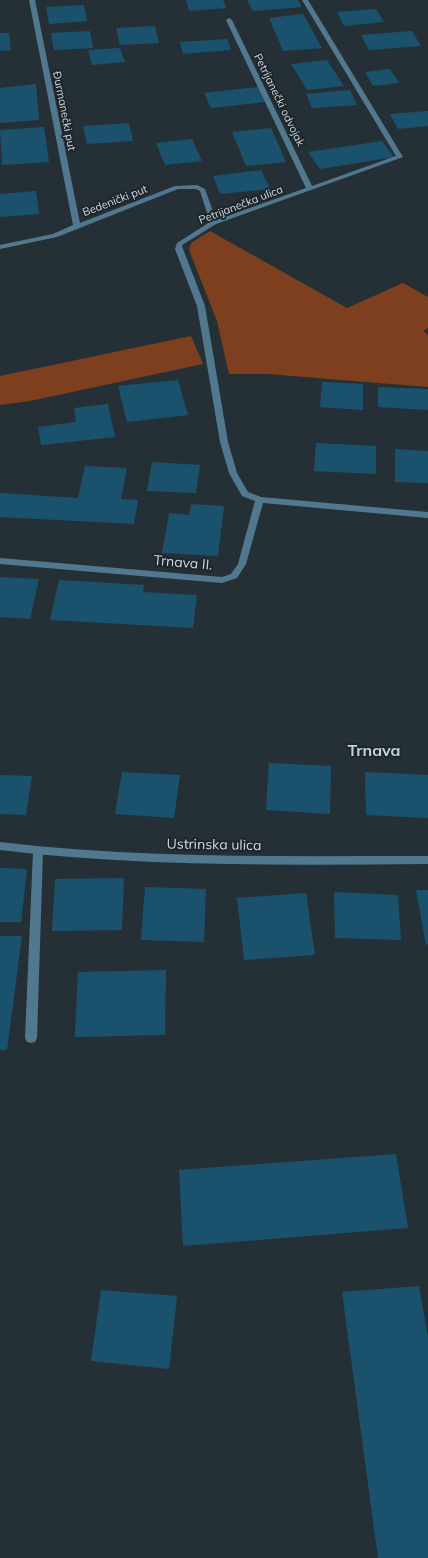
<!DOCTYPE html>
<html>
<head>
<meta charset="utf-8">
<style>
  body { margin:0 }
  canvas { display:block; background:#253036 }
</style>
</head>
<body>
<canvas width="428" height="1558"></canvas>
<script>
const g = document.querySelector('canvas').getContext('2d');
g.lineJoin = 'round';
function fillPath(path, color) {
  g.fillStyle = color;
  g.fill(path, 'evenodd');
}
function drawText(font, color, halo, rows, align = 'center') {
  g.font = font + ' Mulish,sans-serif';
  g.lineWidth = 4;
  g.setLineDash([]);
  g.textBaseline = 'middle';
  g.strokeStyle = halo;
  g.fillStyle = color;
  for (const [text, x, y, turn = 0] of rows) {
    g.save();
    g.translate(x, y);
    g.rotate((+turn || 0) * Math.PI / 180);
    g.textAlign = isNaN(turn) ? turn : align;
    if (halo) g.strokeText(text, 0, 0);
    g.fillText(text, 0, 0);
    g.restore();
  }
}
const green = new Path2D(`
  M210,231L347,308L403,283L428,297V328L423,331L428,335V387L268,374H229L217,321L189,250L191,243Z
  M191,336L203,364L30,401L0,405V376Z`);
const building = new Path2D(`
  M186,0H223L226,8L189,11Z
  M247,0H298L302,7L253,11Z
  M84,5L87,21L49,24L46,7Z
  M376,9L384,22L344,26L337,12Z
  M303,14L322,48L283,51L269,18Z
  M155,26L159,43L120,45L116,28Z
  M90,31L93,48L54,50L51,33Z
  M412,31L421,46L369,50L361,35Z
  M0,33H9L11,50L0,51Z
  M227,39L231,50L183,54L180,42Z
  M120,48L125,62L92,65L88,50Z
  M327,60L344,86L307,90L291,64Z
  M390,69L399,83L373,86L365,72Z
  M36,84L39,120L0,123V88Z
  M258,87L265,102L211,108L204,93Z
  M350,90L357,105L312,108L306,94Z
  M428,111V126L398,129L390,114Z
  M129,123L133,141L87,144L83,126Z
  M44,127L49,162L2,165L0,130Z
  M271,128L286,162L246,166L232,132Z
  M192,139L202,161L165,165L156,143Z
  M382,141L394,157L320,169L308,152Z
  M261,170L270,189L220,194L213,176Z
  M36,191L39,214L0,217V194Z
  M178,380L188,415L127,422L118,386Z
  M322,382L363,384V410L320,407Z
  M378,387L428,389V410L378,407Z
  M108,404L115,437L41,445L38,427L76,422L74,408Z
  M316,443L376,446V474L314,471Z
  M395,449L428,451V483L395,482Z
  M152,462L200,465L196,493L147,491Z
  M85,466L127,468L121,499L138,500L134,524L0,517V493L78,498Z
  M191,504L224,506L218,556L162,553L169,513L189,515Z
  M0,577L39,579L30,619L0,617Z
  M59,580L144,585L143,592L197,595L193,628L50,620Z
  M269,763L331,766L330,814L266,810Z
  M122,772L180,775L174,818L115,814Z
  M365,772L428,775V818L366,815Z
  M0,775L32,776L26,815L0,814Z
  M0,868L27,869L21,922H0Z
  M124,878L122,930L52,931L55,879Z
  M145,887L206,889L204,942L141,940Z
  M416,890H428V944L426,945Z
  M334,892L398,895L401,940L335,938Z
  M306,893L315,955L244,960L237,898Z
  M0,936H22L7,1050H0Z
  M166,970L165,1035L75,1037L78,972Z
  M396,1154L408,1228L183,1246L179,1170Z
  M419,1286L428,1337V1558H378L342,1292Z
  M101,1290L177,1296L169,1369L91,1361Z`);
const service = new Path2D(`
  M38,848L42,849L43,852L37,1038L35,1042L31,1043L27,1042L25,1038L33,852L34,849Z`);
const minor = new Path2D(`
  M29,0H35L80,223L175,186L197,185L205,189L216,220L306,188L226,20L229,18L232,20L312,186L396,156L302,0H308L403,157L216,224L182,245L183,249L205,306L228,442L237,473L248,492L261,497L428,512V518L263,503L246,564L237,578L222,583L0,564V558L222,577L231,574L238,564L255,501L242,496L229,473L220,442L197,306L175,249L177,243L210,222L200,191L196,189H178L57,237L0,249V245L53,234L73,225Z
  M0,842C142,859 285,856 428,856V864C285,865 142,867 0,850Z`);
const farStreetnames = [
  ["Petrijanečki odvojak",279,100,64],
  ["Đurmanečki put",64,111,79],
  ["Bedenički put",115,201,-21],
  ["Petrijanečka ulica",241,205,-21]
];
const streetNames = [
  ["Trnava II.",183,563,5],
  ["Ustrinska ulica",214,845,1]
];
const quarterNames = [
  ["Trnava",374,751]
];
fillPath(green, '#7d3f1e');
fillPath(building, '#1a526e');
fillPath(service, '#52788f');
fillPath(minor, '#52788f');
drawText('11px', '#d3d9dd', '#1c262c', farStreetnames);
drawText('14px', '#d3d9dd', '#1c262c', streetNames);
drawText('bold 16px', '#c4d1d9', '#1c262c', quarterNames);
</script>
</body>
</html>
